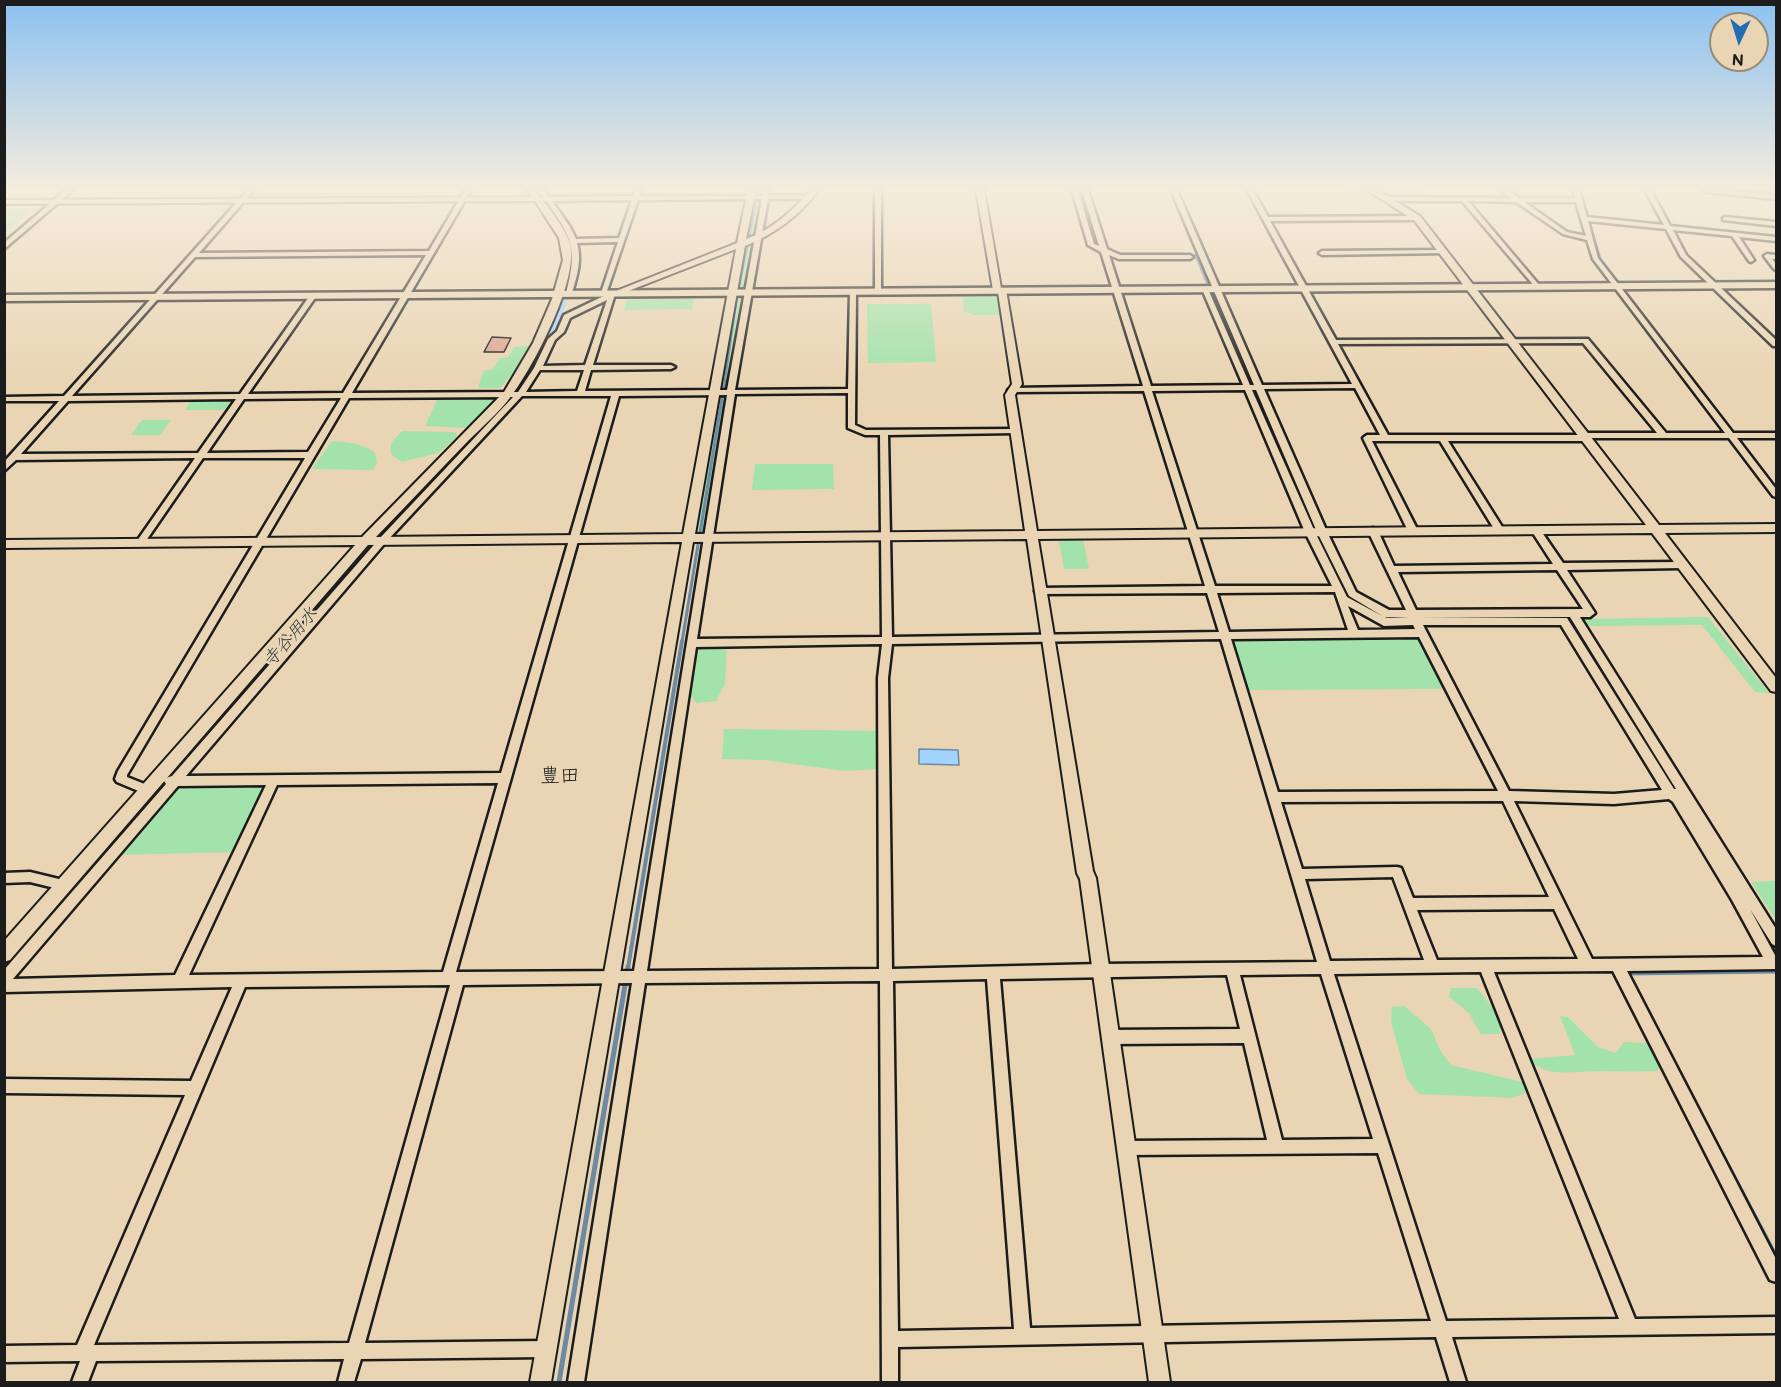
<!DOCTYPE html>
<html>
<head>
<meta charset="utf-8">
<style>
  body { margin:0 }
  #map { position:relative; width:1781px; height:1387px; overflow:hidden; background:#e9d5b3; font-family:"Balsamiq Sans",sans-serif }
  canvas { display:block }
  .frame { position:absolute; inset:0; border:6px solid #1c1c1c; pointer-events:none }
  .north { position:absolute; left:1709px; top:12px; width:60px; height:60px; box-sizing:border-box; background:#e9d5b3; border:2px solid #978b77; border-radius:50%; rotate:184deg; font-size:16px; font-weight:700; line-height:24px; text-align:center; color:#1c1c1c }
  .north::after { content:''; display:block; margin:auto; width:21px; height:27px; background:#1f6fb2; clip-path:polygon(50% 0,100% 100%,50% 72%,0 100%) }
</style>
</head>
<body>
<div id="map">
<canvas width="1781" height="1387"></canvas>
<div class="frame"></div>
<div class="north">N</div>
</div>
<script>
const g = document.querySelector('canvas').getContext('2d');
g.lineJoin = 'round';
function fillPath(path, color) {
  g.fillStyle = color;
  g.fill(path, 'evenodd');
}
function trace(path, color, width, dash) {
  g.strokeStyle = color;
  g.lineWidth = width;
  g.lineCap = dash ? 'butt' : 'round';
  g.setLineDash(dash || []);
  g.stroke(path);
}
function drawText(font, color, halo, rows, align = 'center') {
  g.font = font + ' "Balsamiq Sans","Klee One",sans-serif';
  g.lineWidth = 5;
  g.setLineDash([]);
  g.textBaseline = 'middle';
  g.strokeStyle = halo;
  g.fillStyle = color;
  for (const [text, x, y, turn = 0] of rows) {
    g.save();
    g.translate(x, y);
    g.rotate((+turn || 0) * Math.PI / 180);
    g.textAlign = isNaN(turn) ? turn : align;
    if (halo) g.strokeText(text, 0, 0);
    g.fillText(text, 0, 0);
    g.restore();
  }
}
const green = new Path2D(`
  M531,190H541C551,204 565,220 572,236C589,275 545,353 523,386L169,786L274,780L242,852L111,855L5,980V954L364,542L508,394L546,323L567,256L561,235Z
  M752,190H765L708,538H688Z
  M1346,190H1425L1432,200H1353Z
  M33,208L5,233V209Z
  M997,295L1000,315H972L971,313L964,312L962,296Z
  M627,299H694L692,309L624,310Z
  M867,304H931L936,362L868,363Z
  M529,346L517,369L500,388H478L484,370H492L500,358L508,357L515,347Z
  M502,395L470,428L425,426L439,396Z
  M192,399H235L227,410H185Z
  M142,420H171L160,435H131Z
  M402,431L456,432L457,437L438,453L402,462L391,454V443Z
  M332,441C347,442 362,443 375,453L377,462L373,470L312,469Z
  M755,464H833L834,489L752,490Z
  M1083,540L1089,569H1064L1059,541Z
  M1708,617L1769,693L1755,692L1702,625L1588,626L1583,619Z
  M1422,633L1451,689L1241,690L1226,639Z
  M703,643L727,645L725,684L716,701L696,703L686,687L693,649Z
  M724,729L880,731V769L845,771L764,760L722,759Z
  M1776,881V920L1751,882Z
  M1451,988H1477L1500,1017V1034H1481L1469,1013L1449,997Z
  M1404,1006L1431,1029L1441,1052L1451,1065L1527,1083L1530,1091L1513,1098L1419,1094L1407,1079L1391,1021L1392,1007Z
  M1560,1016L1568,1017L1598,1047L1616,1053L1624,1042L1647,1043L1663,1064L1657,1071C1638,1072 1619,1071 1600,1071C1574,1071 1548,1079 1528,1059L1575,1055Z`);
const water = new Path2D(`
  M919,749L958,750L959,765L919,764Z`);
const streamFar3 = new Path2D(`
  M1079,190L1095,243L1120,254L1195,255L1252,388
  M1580,190L1601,260L1619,284
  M724,388L737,297L759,190`);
const streamFar2 = new Path2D(`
  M1252,387L1289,473
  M1319,540L1350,599
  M1545,618H1567L1582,642
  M682,642L724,387`);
const streamFar1 = new Path2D(`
  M1581,641L1630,719
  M1761,930L1776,955
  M628,968L682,641`);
const stream = new Path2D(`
  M1628,975L1627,973L1776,971
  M1722,1155L1776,1257
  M559,1382L628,967`);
const river = new Path2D(`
  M530,190H542C564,219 591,255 570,292L565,293L558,289C571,244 555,225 530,190Z
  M561,295L568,299L548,351L529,385L389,537L169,792L13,977L4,980V948L377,529L517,380L534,351L554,299Z`);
const building = new Path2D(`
  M492,337L511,338L504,352H484Z`);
const minor = new Path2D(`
  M66,190H73L4,249V243Z
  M248,190H254L199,253L429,251L465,190H471L352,393L518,392L534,368L548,339L557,331L564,315L612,292L615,294L593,365H671L675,367L671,369L591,370L585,391L727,390L762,199L638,200L606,294L601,293L618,242L577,243C582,260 577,276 572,293L569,295L566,293C578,249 572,237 546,201H536L533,199L543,197L538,190H544L549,197L633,196L635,190H641L639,196H762L763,190H769L768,195L811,196L812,197L809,199H768L735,390L848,389L850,291L853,289L856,291L855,425L866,430L1016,429L1020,431L1016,433L888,435L892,637L1219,632L1207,593L1040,594L1035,591L1040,588L1205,586L1144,391L1012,392L1008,390L1012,388L1143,386L1101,252L1088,245L1072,190H1078L1094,244L1099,246L1082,190H1088L1107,249L1120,255H1190L1193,257L1190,259H1119L1109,255L1151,386L1243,385L1202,289L1205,287L1208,289L1250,385H1254L1171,190H1177L1262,385L1352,384L1247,190H1253L1268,217L1417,216L1420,218L1417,220L1270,221L1336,340L1588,339L1666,433H1725L1593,259L1587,240L1563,234L1516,202L1468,201L1540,286V288H1536L1462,201H1388L1385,199L1388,197L1511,198L1501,190H1508L1519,198H1575L1573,190H1579L1587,217L1664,225L1645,190H1651L1670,226L1776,237V241L1739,237L1754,260L1751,262L1749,261L1732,236L1673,230L1686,255L1776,340V346H1773L1681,257L1666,229L1588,221L1598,258L1733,433H1776V438H1737L1776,489V497L1773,496L1729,438H1588L1584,441H1448L1504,530L1499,533L1496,532L1440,441H1372L1418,531L1413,534L1408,531L1363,438L1367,435H1380L1355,388L1264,389L1327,532L1356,592L1389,610H1406L1368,531L1373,528L1378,531L1394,566L1553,564L1531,530L1536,527L1539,528L1563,563L1681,562L1686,565L1681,568L1567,570L1595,613L1590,617H1580L1776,929V946L1772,944L1750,909L1776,957V969L1627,971L1776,1259V1282L1770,1280L1613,971L1494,972L1635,1319L1776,1317V1333L1452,1337L1466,1382H1450L1436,1337L898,1347V1382H882L880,981L645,983L584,1382H568L632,983L463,985L365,1343L547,1341L553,1343L555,1349L553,1355L547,1357L361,1359L354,1382H338L344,1359L96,1361L88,1382H72L80,1361L4,1362V1346L77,1345L185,1095L4,1093V1079L191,1081L232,987L4,992V970L166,784L164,781L166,778L172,776L379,539L513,397L349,398L127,775V777L152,787L154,790L152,793L148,795L117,782L115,779L118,771L305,458H203L143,545H137L135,543L137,541L195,458L16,460L4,471V462L59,401H4V397L64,396ZM632,200L619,238L576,239L570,227L552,201ZM1524,202H1576L1586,236L1567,232ZM426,255L343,393L248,394L317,295L313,293L311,294L240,394L72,396L195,257ZM607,300L585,365L543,366L555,340L564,332L570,318ZM1583,343L1657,433H1582L1578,435H1388L1338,344ZM540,370H584L577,391L526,392ZM1245,390L1305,532L1332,586H1215L1152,391ZM1252,390H1256L1317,532L1349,596L1384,617L1410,618H1386L1347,597L1315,532ZM848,393V428L865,435H880L882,637L697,639L735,394ZM727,395L634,971L456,972L619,396ZM522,396H611L501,773L186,776L385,543ZM341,398L308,452L207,453L244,399ZM236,399L198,453L21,454L68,401ZM1557,570L1583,609L1416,610L1398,572ZM1335,592L1348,630L1229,632L1217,593ZM1348,606L1384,626L1413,625L1415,629L1358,630ZM1419,617H1570L1676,789H1674L1567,618ZM1423,625H1561L1662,790L1614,794L1509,791ZM1419,637L1498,791L1278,792L1231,639ZM1221,639L1317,962L1100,964L892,969L888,678L892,644ZM882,644L878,678L879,969L647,971L696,647ZM498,783L443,972L189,975L277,785ZM266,785L175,975L13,979L178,786ZM1669,799L1673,802L1732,900L1763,957L1592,959L1514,801L1614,804ZM1503,801L1549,897L1413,898L1401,868L1397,867L1302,869L1281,802ZM1393,877L1424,960L1330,961L1305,879ZM1554,909L1578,959L1437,960L1417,910ZM1481,972L1619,1319L1446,1321L1334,974ZM1321,974L1373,1139L1282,1140L1240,975ZM1227,975L1240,1029L1110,1030L1105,1032L1103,1037L1105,1042L1110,1044L1244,1043L1267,1140L1126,1141L1121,1143L1119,1148L1121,1153L1126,1155L1378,1153L1431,1321L1030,1328L1000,979ZM987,979L1014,1329L898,1331L893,981ZM450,985L349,1343L94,1345L245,987Z
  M875,190H881V291L878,293L875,291Z
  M1703,190H1724L1776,195V199L1706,192Z
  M1725,217L1776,222V226L1723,220V218Z
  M1443,250L1445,251V253L1322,255L1319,253L1322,251Z
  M1767,254L1776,255V259H1772L1776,264V270L1774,269L1764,256Z
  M30,872L63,880L67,881L69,885L67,889L63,890L30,882L4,883V873Z`);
const tertiary = new Path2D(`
  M527,190H535C546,206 564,224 570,244C579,279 534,366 512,395C500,412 483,426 468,441C437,473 407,505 376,537L683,534L736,249L618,295L611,293L737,243L748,190H756L746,239C773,229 792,211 811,190H819C799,216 775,234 745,246L695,534L1025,531L1005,395L1012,384L998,292L993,290L976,190H984L1001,288L1006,290L1022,384L1015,395L1037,531L1646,525L1414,220L1367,190H1377L1420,216L1659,525L1776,524V532L1665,533L1776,678V692L1771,691L1652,533L1038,539L1093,871L1096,878L1170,1382H1149L1080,879L1077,873L1027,539L693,542L551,1382H530L682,542L368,545L10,960L4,962V941L355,545L4,548V540L362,537L504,392L533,343L552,299L563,260L559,238L535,201L4,204V200L532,197Z`);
const secondary = new Path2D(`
  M1776,282V288L4,301V295Z`);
const waterNames = [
  ["寺谷用水",291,638,-49]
];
const quarterNames = [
  ["豊田",560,777]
];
fillPath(green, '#a3e2aa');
fillPath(water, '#a1d4ff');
trace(water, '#6c8aa4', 1.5);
trace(streamFar3, '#6c8aa4', 2);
trace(streamFar2, '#6c8aa4', 3);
trace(streamFar1, '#6c8aa4', 4);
trace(stream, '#6c8aa4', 5);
fillPath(river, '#a1d4ff');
fillPath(building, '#dda893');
trace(building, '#1c1c1c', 1.5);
trace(minor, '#1c1c1c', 5);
trace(tertiary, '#1c1c1c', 4);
trace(secondary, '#1c1c1c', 5);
fillPath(minor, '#e9d5b3');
fillPath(tertiary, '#e9d5b3');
fillPath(secondary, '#e9d5b3');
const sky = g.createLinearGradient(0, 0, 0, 384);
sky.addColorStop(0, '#8bc1f1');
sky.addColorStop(0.49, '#f5ecdd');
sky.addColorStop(1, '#f5ecdd00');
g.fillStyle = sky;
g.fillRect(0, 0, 1781, 384);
drawText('italic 18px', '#374149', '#e9d5b3', waterNames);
drawText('20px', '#1c1c1c', '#e9d5b3', quarterNames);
</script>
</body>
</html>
